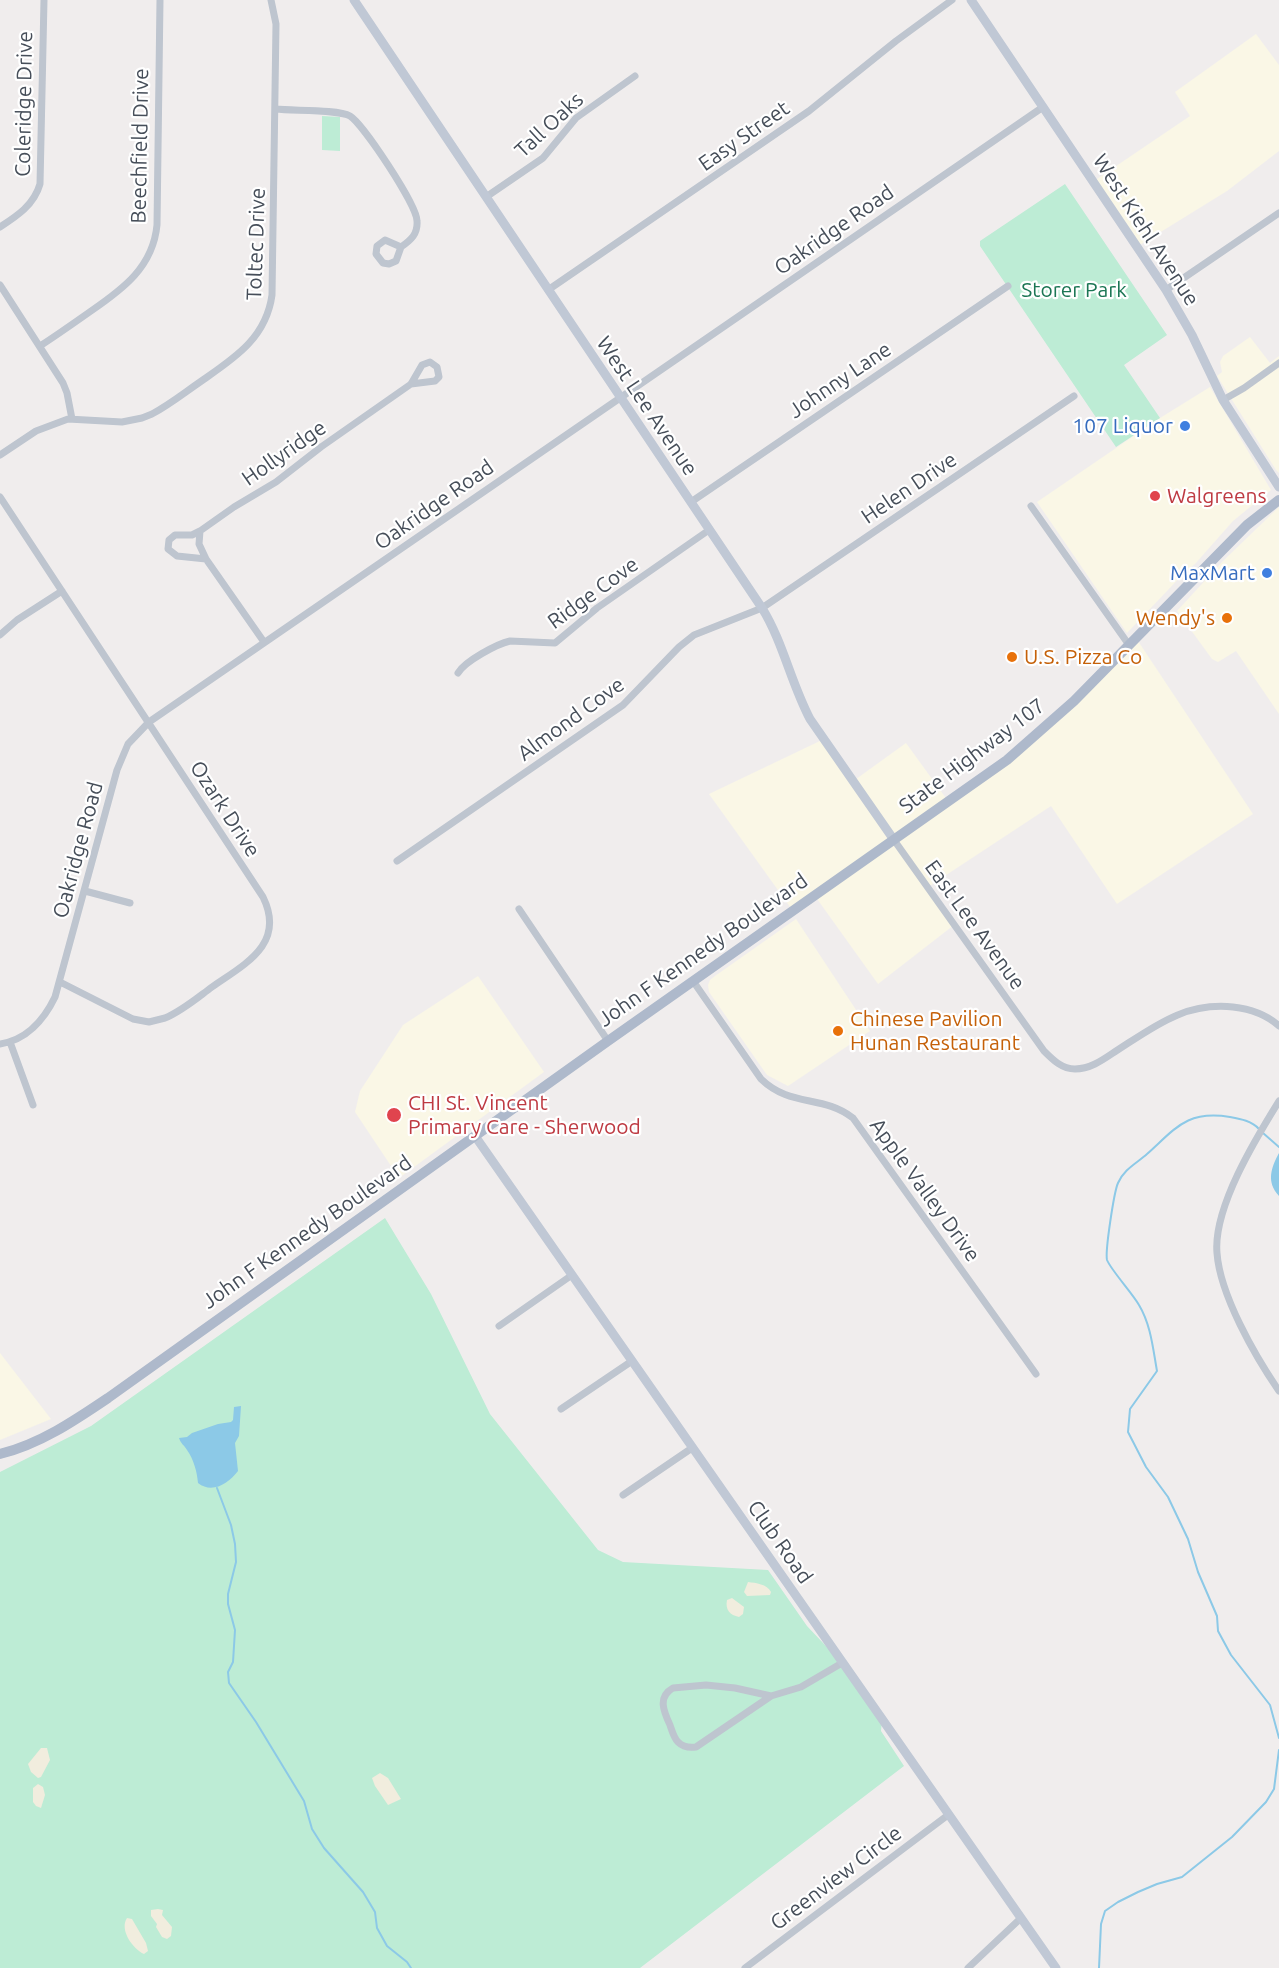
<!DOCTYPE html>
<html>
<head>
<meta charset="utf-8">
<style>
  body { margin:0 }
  canvas { display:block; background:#f0eded }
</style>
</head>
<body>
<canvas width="1279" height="1968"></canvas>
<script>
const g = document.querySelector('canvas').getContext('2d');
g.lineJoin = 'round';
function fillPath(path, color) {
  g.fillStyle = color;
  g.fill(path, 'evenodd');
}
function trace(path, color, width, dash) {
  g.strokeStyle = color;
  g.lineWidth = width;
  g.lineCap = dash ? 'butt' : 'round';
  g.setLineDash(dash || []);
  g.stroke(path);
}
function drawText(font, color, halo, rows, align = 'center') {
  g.font = font + ' Ubuntu,sans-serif';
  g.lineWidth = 4.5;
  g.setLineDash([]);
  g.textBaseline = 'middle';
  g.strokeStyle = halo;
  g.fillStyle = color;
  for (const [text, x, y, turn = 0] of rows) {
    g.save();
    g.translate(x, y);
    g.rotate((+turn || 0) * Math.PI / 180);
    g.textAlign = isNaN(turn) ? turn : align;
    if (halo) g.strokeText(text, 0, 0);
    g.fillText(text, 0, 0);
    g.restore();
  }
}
const commercial = new Path2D(`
  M1256,34L1279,65V151L1227,191L1138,246L1094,181L1190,116L1175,92Z
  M1250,337L1270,363L1279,356V473L1276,470L1217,376L1222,372L1220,362L1223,356Z
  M1210,387L1271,490L1233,521L1195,564L1187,570L1127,633L1037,502L1160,418Z
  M1279,507V714L1236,651L1218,662L1212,659L1177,611L1222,562Z
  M1136,638L1253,814L1117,904L1051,806L928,887L954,925L878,984L815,896L793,911L709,794L822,740L852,782L906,743L948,801L1007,760Z
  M796,919L870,1031L788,1086L767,1075L709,992L708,985L710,980L715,976Z
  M478,976L544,1072L399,1178L355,1112L360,1091L403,1025Z
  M0,1353L51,1419L0,1440Z`);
const green = new Path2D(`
  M322,116L340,117V151L322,150Z
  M1065,184L1167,335L1124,365L1160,418L1116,447L980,246V241Z
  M385,1218L431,1294L490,1414L598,1550L623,1562L768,1570L807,1626L842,1663L882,1720L881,1731L904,1766L640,1968H0V1472L91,1426Z`);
const sand = new Path2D(`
  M748,1582C756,1583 767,1584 771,1592L770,1595L747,1596L744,1592Z
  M732,1598L744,1607L743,1614L739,1617C730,1615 725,1610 727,1600Z
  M41,1748H47L50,1760L41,1777L38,1778L31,1772L28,1764Z
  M380,1773L388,1778L401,1799L388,1805L375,1786L372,1778Z
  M38,1784L43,1787L45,1795L41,1808L36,1806L33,1802V1788Z
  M158,1909L163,1910L162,1915L172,1927L171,1936L167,1939L162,1937L156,1927L157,1924L151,1916V1910Z
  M127,1918L132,1919L146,1943L148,1951L144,1954C133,1949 119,1930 127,1918Z`);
const water = new Path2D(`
  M1279,1153V1196C1266,1182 1271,1168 1279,1153Z
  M241,1406L239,1436L235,1443L238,1471C228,1484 212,1494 198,1483C197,1472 194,1460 187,1450C184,1445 181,1444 179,1438L187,1437L192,1433L218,1424L231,1422L233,1420L234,1407Z`);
const stream = new Path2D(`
  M1259,1129C1252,1121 1241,1119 1230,1117C1187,1110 1176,1128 1147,1154C1137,1163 1124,1169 1118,1183C1114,1192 1105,1251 1107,1260C1111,1270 1133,1294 1139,1305C1151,1325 1153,1349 1157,1371L1130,1409L1128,1432L1146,1467L1168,1497L1188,1539L1198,1572L1217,1616L1218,1631L1231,1655L1270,1705L1279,1738
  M1263,1133L1279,1147
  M217,1488L231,1525L235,1544L236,1562L228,1594V1604L235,1630L233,1662L228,1672L229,1683L256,1722L304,1801L312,1829L324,1848L363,1892L375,1912L377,1928L387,1946L407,1962L411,1968
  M1099,1968L1101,1924L1105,1911L1118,1902L1138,1892L1157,1884L1182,1877L1232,1837L1266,1802L1274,1789L1279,1750`);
const street = new Path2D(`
  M276,109C292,111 338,109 350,116C363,124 417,205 417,221C418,234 411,240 401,247L385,240L377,246L376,254L383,263L389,264L396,261L401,247
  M486,197L543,158L576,118L635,76
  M0,227C17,216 34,205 40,184L44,0
  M0,285L63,383L67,393L72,419
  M548,290L809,111L896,41L952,0
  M1166,290L1279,213
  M40,346C57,335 74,323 91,311C123,289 153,267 157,225L160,0
  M1223,400L1244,388L1279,363
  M0,455L36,431L68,419L122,422L142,418L152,414C169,405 184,393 200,382C233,359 266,339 272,295L276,24L271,0
  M0,497L263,897C286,944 245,964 212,987C197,998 182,1011 165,1018L149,1022L133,1019L60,982
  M691,502L1008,286
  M1031,506L1129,645
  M200,531L192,535H175L169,540L168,549L177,556L206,559L264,642
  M206,559L199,544L200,531L234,507L276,482L321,447L411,384L422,365L430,362L437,367L439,377L435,381L411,384
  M0,635L17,620L62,591
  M458,673C465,661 497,644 510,641L555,643L597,608L709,530
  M894,840L1044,1051C1053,1060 1062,1069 1075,1069C1091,1069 1104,1059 1116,1051C1155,1026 1185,1002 1233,1007C1250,1009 1267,1015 1279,1026
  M397,861L623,705L679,647L694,635L762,608L1074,396
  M85,891L130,903
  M519,909L608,1041
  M693,981L761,1079C791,1108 822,1094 853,1118L1036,1374
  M10,1042L33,1105
  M0,1044C26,1040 44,1020 55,997L117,770L128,744L149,722L1043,107
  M1279,1101C1256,1138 1213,1208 1217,1253C1220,1295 1255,1356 1279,1391
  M499,1326L572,1275
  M561,1409L632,1361
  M623,1495L692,1448
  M706,1685L735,1688L771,1696L696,1747C689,1748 683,1747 678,1742C674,1738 672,1731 670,1725C664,1712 657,1697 673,1688Z
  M771,1696L801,1687L842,1663
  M745,1968L948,1815
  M968,1968L1021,1918`);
const secondary = new Path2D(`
  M354,0L762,608C783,642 791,683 810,719L894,840
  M971,0L1166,290L1192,335L1223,400L1279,487
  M475,1136L1056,1968`);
const primary = new Path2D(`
  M0,1454C40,1444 74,1421 108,1398L608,1041L1007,760L1074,701L1247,525L1279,500`);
const markers = [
  [1185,426,6,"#3f7fe0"],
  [1155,496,6,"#e0444e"],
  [1267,573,6,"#3f7fe0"],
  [1227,618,6,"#e8710a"],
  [1012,657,6,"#e8710a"],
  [838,1031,6,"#e8710a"],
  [394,1115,8,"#e0444e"]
];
const streetNames = [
  ["Coleridge Drive",24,104,-89],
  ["Tall Oaks",549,125,-43],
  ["Easy Street",744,136,-35],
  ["Beechfield Drive",140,146,-89],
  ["Oakridge Road",834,230,-35],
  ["West Kiehl Avenue",1146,230,57],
  ["Toltec Drive",256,244,-88],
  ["Johnny Lane",840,380,-34],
  ["West Lee Avenue",647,406,56],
  ["Hollyridge",284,453,-35],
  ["Helen Drive",909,488,-34],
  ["Oakridge Road",434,505,-35],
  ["Ridge Cove",593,593,-36],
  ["Almond Cove",571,719,-36],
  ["State Highway 107",972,756,-37],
  ["Ozark Drive",225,809,57],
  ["Oakridge Road",78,850,-75],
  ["East Lee Avenue",975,925,54],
  ["John F Kennedy Boulevard",703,950,-35],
  ["Apple Valley Drive",925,1190,54],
  ["John F Kennedy Boulevard",307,1232,-35],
  ["Club Road",780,1542,55],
  ["Greenview Circle",836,1878,-37]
];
const parkNames = [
  ["Storer Park",1074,290]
];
const shopNames = [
  ["107 Liquor",1173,426],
  ["MaxMart",1255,573]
];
const healthNames = [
  ["Walgreens",1167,496],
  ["CHI St. Vincent",408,1103],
  ["Primary Care - Sherwood",408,1127]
];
const foodNames = [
  ["Wendy's",1215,618,"right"],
  ["U.S. Pizza Co",1024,657],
  ["Chinese Pavilion",850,1019],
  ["Hunan Restaurant",850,1043]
];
fillPath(commercial, '#faf7e6');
fillPath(green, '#bdecd5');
fillPath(sand, '#f1edde');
fillPath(water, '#8cc9e7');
trace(stream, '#8cc9e7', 2);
trace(street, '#bec5cf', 7);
trace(secondary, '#c0c8d5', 9);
trace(primary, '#aeb9cb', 10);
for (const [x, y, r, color] of markers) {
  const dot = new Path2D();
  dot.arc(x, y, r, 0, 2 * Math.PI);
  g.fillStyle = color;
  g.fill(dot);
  trace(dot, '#fff', 2);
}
drawText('21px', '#464e59', '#fff', streetNames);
drawText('21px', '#1b7654', '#fff', parkNames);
drawText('21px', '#366cbe', '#fff', shopNames, 'right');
drawText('21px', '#be3a42', '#fff', healthNames, 'left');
drawText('21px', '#c56008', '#fff', foodNames, 'left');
</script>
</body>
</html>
